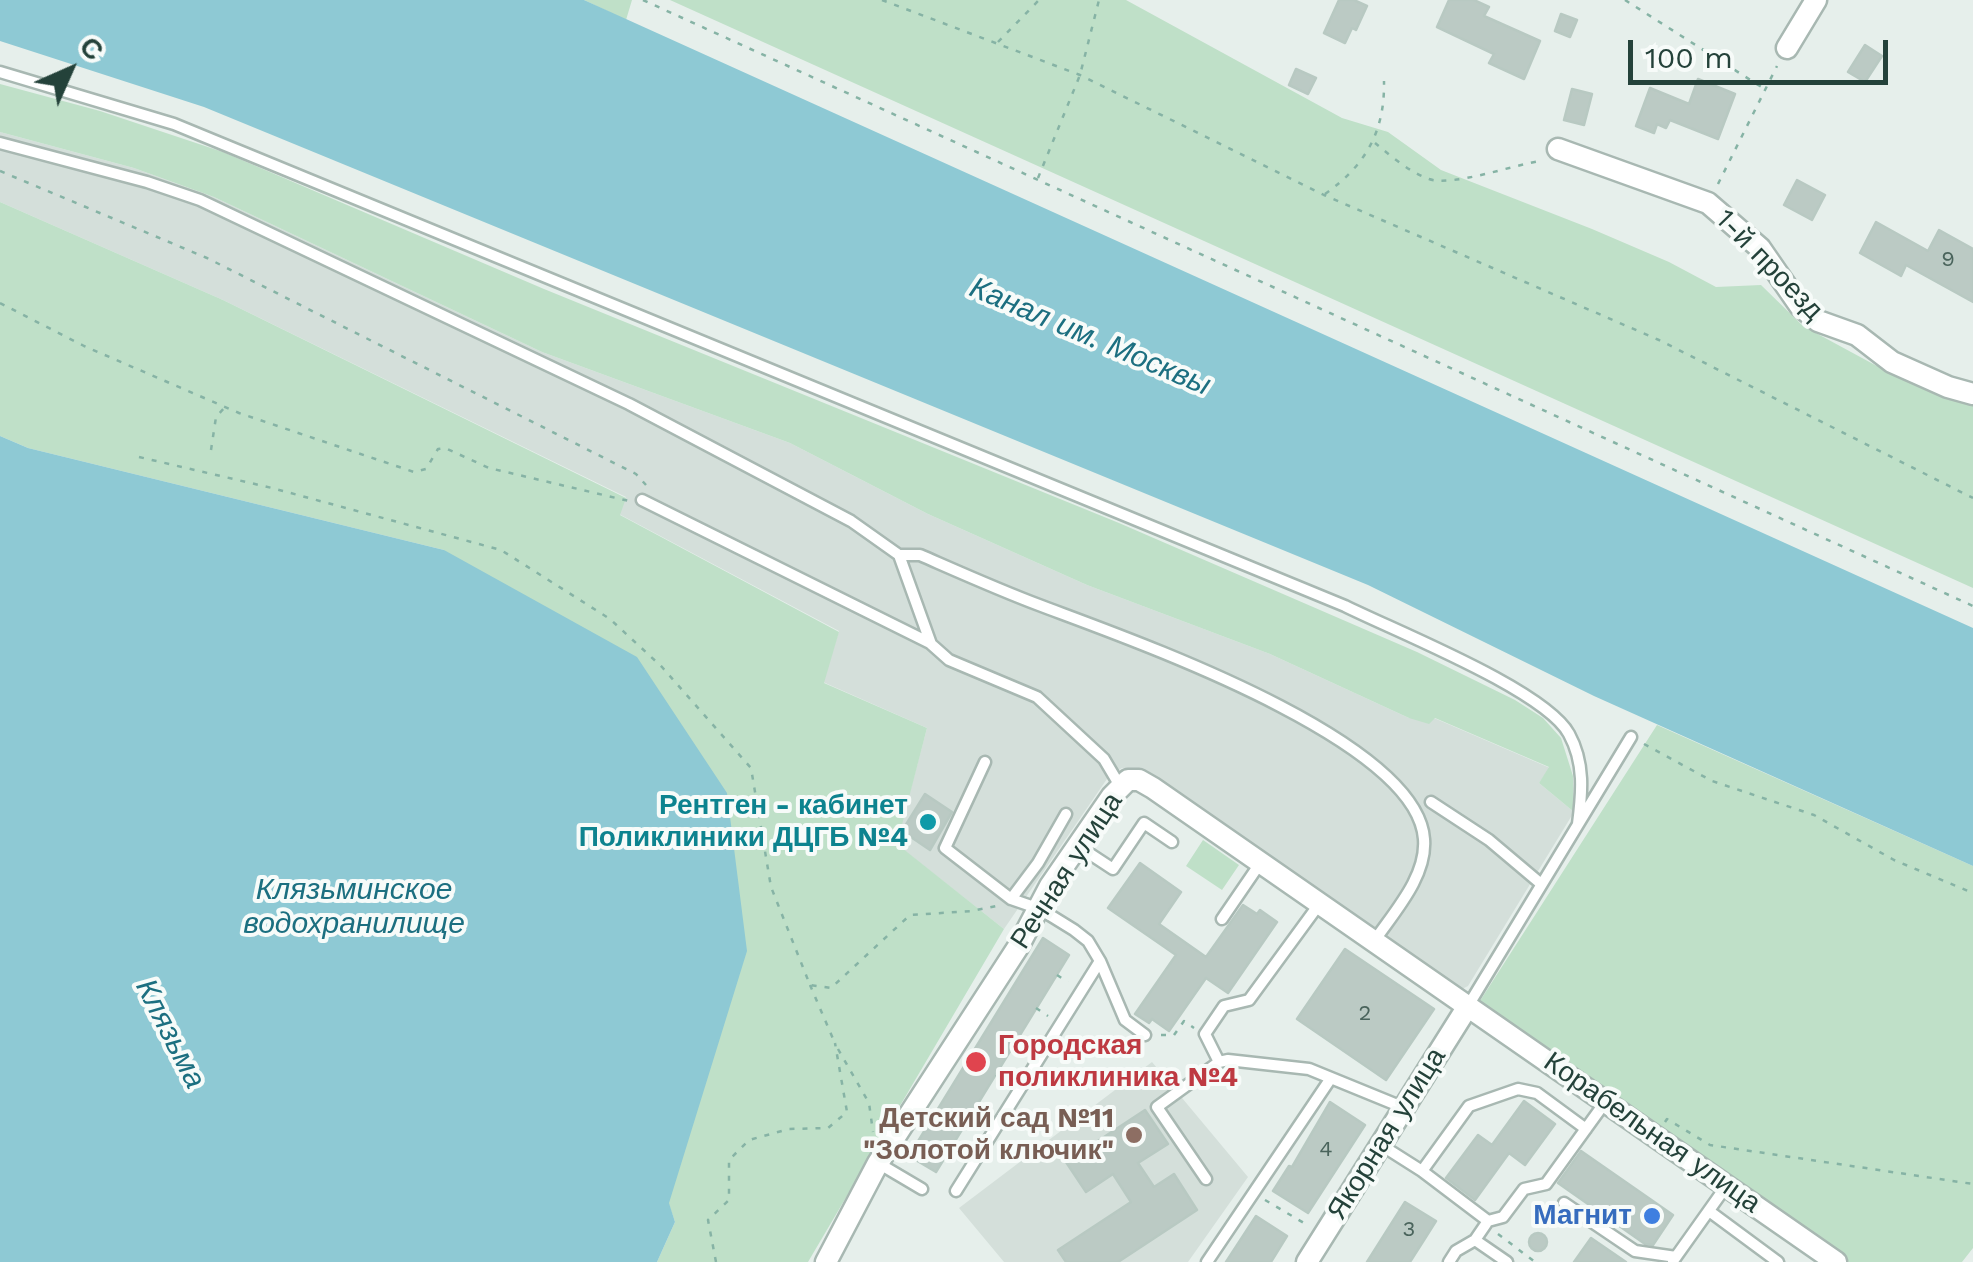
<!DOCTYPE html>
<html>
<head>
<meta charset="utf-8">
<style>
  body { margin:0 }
  #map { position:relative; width:1973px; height:1262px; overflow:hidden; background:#e6efeb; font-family:"Work Sans",sans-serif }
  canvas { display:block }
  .north { position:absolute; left:20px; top:20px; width:100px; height:100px; -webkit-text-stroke:8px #f7fbf9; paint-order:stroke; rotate:45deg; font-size:28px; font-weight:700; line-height:40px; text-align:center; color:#24423a }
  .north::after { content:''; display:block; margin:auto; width:35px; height:45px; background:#24423a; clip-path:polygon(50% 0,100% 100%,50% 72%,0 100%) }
  .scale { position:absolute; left:1628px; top:40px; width:260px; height:45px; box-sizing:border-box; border:5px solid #24423a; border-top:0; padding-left:12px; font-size:30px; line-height:35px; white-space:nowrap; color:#24423a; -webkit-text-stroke:8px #f7fbf9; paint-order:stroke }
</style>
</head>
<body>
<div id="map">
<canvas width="1973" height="1262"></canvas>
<div class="north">С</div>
<div class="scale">100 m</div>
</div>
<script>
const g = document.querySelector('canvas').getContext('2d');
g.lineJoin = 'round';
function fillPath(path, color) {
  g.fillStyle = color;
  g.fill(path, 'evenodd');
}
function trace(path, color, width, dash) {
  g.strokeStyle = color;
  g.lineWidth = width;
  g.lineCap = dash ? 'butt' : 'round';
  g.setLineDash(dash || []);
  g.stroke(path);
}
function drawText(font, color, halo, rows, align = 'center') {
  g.font = font + ' "Work Sans",sans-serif';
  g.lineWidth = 8;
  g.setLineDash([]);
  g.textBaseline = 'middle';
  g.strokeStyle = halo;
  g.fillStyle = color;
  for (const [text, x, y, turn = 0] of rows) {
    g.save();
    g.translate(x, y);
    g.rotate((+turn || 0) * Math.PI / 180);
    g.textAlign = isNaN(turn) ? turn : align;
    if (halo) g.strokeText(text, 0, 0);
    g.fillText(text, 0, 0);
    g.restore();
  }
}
const built = new Path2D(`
  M0,132L134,168L214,197L542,352L790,443L928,514L1087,585L1270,654L1409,718H1434L1550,768L1539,783L1574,812L1468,986L1462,989L1137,768H1122L1109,776L1004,929L896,844L927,728L823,682L839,631L619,514L626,497L223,300L0,202Z
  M1152,1062L1248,1177L1188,1262H1004L959,1208Z`);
const green = new Path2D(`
  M584,0H632L626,20Z
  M670,0H1126L1342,118L1388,132L1441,170L1592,229L1669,262L1716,287L1761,285L1803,326L1875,365L1930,391L1973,402V588Z
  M0,84L100,111L223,152L544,289L1119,523L1417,652L1515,700L1543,718L1561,738L1573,776L1574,812L1539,783L1549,767L1435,718L1429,724L1409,718L1270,654L1087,585L928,514L790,443L542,352L214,197L134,168L0,132Z
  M0,202L223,300L626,498L620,515L839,632L824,683L927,728L897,844L1004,929L808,1262H657L675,1222L444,550L28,448L0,436Z
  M1657,725L1973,866V1248L1962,1262H1849L1690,1171L1469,1018Z
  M1203,840L1239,865L1222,890L1186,866Z`);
const water = new Path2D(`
  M0,0H584L1973,628V866L1594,696L1368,585L204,107L0,41Z
  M0,436L28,448L444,550L637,657L727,793L747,951L669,1203L675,1222L657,1262H0Z`);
const building = new Path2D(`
  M1339,0H1354L1367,6L1356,30L1352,28L1345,43L1324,33Z
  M1449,0H1474L1489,7L1484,16L1540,41L1524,79L1489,63L1494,54L1437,27Z
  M1561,14L1577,20L1570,37L1555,31Z
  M1865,45L1882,56L1865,82L1848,72Z
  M1296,69L1316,78L1308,94L1289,85Z
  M1698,79L1735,94L1718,139L1670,120L1666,128L1657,124L1654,133L1636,126L1650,88L1689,104Z
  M1572,89L1592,94L1584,125L1564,120Z
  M1797,180L1825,195L1812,220L1784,205Z
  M1876,222L1928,251L1939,230L1973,249V302L1906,265L1901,276L1860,253Z
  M925,794L952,812L930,850L902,831Z
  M1140,863L1181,892L1159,924L1206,957L1243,905L1257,914L1260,910L1277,922L1228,993L1206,978L1169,1031L1152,1019L1149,1023L1135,1014L1176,955L1108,908Z
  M1043,938L1069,955L936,1172L909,1156Z
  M1345,949L1434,1009L1386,1080L1297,1019Z
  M1524,1101L1555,1124L1525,1165L1509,1153L1475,1200L1446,1178L1478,1135L1492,1145Z
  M1330,1102L1365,1125L1308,1213L1273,1191L1289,1166L1292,1167Z
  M1145,1110L1168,1144L1138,1163L1154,1187L1174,1174L1197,1210L1118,1262H1066L1058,1250L1131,1202L1113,1174L1086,1192L1066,1162Z
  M1581,1151L1673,1215L1653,1245L1645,1244L1558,1183Z
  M1405,1202L1436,1221L1424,1240L1410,1262H1367Z
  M1256,1216L1287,1236L1271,1262H1226Z
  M1529 1242a9 9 0 1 1 18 0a9 9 0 1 1-18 0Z
  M1591,1238L1626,1262H1574Z`);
const path = new Path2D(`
  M643,0L1973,606
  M882,0L1080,75L1324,195L1659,340L1973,498
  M1625,0L1763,88
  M998,42L1039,0
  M1375,143C1391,156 1409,172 1429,179C1452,187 1513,165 1540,161
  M0,171L207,258L636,474L646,485
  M1038,178L1080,75L1099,0
  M1718,184L1777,66
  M1325,194C1366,165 1385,131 1384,81
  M0,303L84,346L239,413L414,472L426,469L438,449L445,448L489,468L629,501
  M211,450L216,417L225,407
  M139,457L272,488L501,550L610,619L662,667L751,768L771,887L810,985L831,988L910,915L972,911L996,906
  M1644,744L1712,781L1814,815L1894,860L1973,893
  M1057,975L1068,982
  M810,985L834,1041
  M1036,1008L1048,1016
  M1161,1035H1174L1184,1021L1194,1028
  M1016,1042L1027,1049
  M838,1049L869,1103L873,1132
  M996,1075L1007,1082
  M975,1108L987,1115
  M1665,1122L1667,1119L1710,1145L1973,1184
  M955,1142L966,1148
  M1265,1200L1309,1226
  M1498,1234L1535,1262
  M716,1262L708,1220L729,1200V1160L749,1140L789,1129L828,1128L847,1112L835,1043`);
const lane = new Path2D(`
  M0,72L174,124L1345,606C1395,631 1545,690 1569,734C1585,763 1582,793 1578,824
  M0,143L147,182L200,200L629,404L851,521L899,555H920C959,572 999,590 1039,605C1123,637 1417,738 1424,839C1427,876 1395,911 1375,940
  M642,500L930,643
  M899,555L931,644L949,660L1037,697L1104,759L1120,786
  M1431,802L1489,840L1540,883
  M1078,846L1113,869L1144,823L1172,842
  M1011,899L1038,863L1066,814
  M1222,919L1261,862
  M1100,961L1125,1020L1145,1035
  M1468,1006L1631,737
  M1219,1062L1205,1034L1224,1006L1249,1000L1320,903
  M1381,1145L1422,1171L1469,1106L1518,1089L1537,1093L1586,1129
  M878,1163L922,1189
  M1422,1171L1488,1221
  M1206,1179L1157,1107L1219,1062L1228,1060L1309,1069L1402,1107
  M956,1191L1100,961L1088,941L1074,930L1040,909L1011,899L945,848L985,762
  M1564,1203L1635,1251L1676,1257
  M1709,1211L1778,1262
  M1673,1261L1727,1185
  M1207,1262L1331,1078
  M1449,1262L1456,1251L1475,1240
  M1507,1262L1475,1240L1488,1221L1503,1217L1524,1189L1546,1184L1606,1101`);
const street = new Path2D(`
  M1787,48L1816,0
  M1558,149L1708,203L1760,248L1800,306L1818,321L1857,335L1892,362L1948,387L1973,394
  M826,1262L878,1163L1018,947L1050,886L1112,796L1128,780H1139L1153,788L1836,1262
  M1307,1262L1468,1006`);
const markers = [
  [928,822,10,"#0f9aa8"],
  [976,1062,12,"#e0444e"],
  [1134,1135,10,"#8d6e63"],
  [1652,1216,10,"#3f7fe0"]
];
const numberNames = [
  ["9",1948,260],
  ["2",1365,1014],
  ["4",1326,1150],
  ["3",1409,1230]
];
const streetNames = [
  ["1-й проезд",1769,265,46],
  ["Речная улица",1067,871,-57],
  ["Корабельная улица",1652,1133,35],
  ["Якорная улица",1387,1134,-58]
];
const cultureNames = [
  ["Рентген - кабинет",908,806],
  ["Поликлиники ДЦГБ №4",908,838]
];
const healthNames = [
  ["Городская",998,1046],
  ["поликлиника №4",998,1078]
];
const educationNames = [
  ["Детский сад №11",1114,1119],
  ["\"Золотой ключик\"",1114,1151]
];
const shopNames = [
  ["Магнит",1632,1216]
];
const waterNames = [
  ["Канал им. Москвы",1090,337,23],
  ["Клязьминское",354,890],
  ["водохранилище",354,924],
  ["Клязьма",170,1034,63]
];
fillPath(built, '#d4dfda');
fillPath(green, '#bfe0c8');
fillPath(water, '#8ec9d4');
fillPath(building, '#bbcac4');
trace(building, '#b8c9c2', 2.5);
trace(lane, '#a8b8b2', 15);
trace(street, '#a8b8b2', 25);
trace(path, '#86b3a5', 2.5, [5, 8]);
trace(lane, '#fff', 10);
trace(street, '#fff', 20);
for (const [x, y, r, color] of markers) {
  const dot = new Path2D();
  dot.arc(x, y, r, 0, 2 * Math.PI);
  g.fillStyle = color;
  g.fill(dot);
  trace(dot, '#f7fbf9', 4);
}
drawText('22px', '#4a645c', null, numberNames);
drawText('28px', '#24423a', '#f7fbf9', streetNames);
drawText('bold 28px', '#0d838f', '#f7fbf9', cultureNames, 'right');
drawText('bold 28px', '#be3a42', '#f7fbf9', healthNames, 'left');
drawText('bold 28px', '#785e54', '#f7fbf9', educationNames, 'right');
drawText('bold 28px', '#366cbe', '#f7fbf9', shopNames, 'right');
drawText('italic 30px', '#1c6f80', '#f7fbf9', waterNames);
</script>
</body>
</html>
